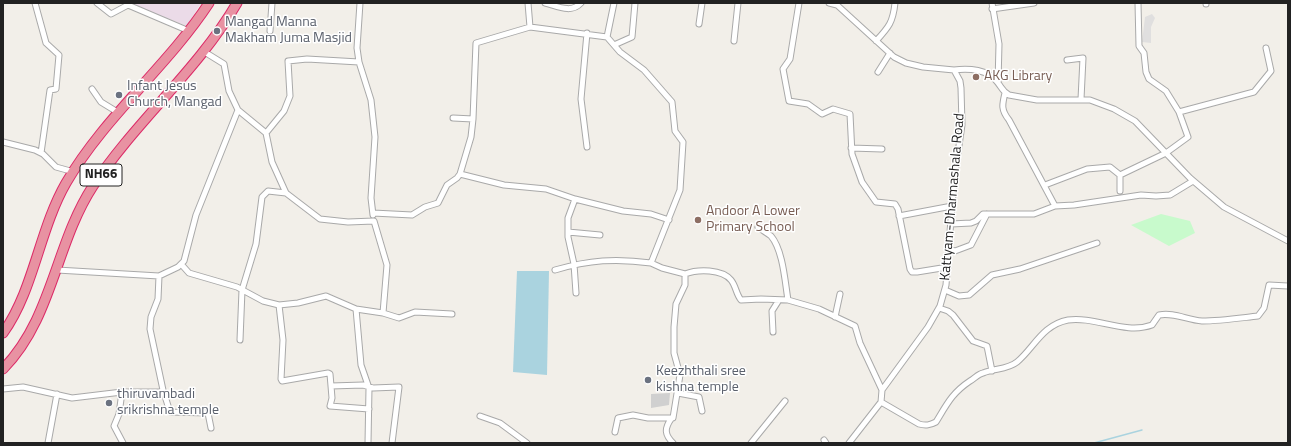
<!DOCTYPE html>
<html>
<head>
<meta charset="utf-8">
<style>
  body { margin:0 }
  #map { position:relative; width:1291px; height:446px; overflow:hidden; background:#f2efe9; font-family:"Titillium Web",sans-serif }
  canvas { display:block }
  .frame { position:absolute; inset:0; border:4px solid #222; pointer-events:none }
</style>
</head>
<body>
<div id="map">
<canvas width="1291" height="446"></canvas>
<div class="frame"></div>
</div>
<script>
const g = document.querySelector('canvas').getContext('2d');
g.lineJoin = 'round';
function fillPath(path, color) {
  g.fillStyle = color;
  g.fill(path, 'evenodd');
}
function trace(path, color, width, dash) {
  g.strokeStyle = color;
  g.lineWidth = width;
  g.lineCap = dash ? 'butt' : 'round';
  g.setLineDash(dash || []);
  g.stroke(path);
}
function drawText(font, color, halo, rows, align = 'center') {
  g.font = font + ' "Titillium Web",sans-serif';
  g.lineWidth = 3;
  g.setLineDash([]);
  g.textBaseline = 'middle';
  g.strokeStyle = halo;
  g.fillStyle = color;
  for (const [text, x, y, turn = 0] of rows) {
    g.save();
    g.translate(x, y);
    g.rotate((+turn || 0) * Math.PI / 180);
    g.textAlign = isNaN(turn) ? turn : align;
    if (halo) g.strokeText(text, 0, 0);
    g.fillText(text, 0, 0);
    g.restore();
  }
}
const residential = new Path2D(`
  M1152,14L1155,18L1151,27V43L1142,42L1145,17Z`);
const industrial = new Path2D(`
  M128,3H201L187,26Z`);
const religious = new Path2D(`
  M670,393L669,405L651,408V394Z`);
const park = new Path2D(`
  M1161,214L1190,221L1195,233L1169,246L1131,225Z`);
const water = new Path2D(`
  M517,271H549L547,375L513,372Z`);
const stream = new Path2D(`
  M1094,443L1142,430`);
const street = new Path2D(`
  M35,3L46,43L59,55L56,89L50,90L41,153
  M97,3L111,14L128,5L189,31
  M360,3L357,48L359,62L371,100L375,137L371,198L373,215
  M528,3L530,27L607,37
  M545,3C557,6 571,14 581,3
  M614,3L607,37L620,52L644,70L672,102L675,131L683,142L680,190L651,263L662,268L685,274V285L676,304L674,327V353L680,375L673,418H648L633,415L618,418L615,432
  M799,3L790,59L783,69L789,101L808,104L822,114L833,109L850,114L852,154L862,182L876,202L895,204L898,209L910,269L912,272H917L948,267
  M829,3L837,5L894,57L906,63L923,67L954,70L960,81L961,88L962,125L954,180L946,285L940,306L928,327L882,390L881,402L849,443
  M992,3L999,44L998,83
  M1138,3L1139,46L1144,53L1146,72L1149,79L1166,91L1179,112L1254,92L1271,71L1266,48
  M1206,3V4
  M992,9L1034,3
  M699,24L702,3
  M270,31L272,3
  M734,41L738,3
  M876,41C889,27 893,22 895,3
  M614,45L632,37L635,3
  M203,51L224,64L229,91L238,110L266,133L272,162L286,193L320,219L348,222L374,221L387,265L383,313L356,309L361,365L369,388L368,443
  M1067,60L1083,58L1081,99
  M954,70C968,68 989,69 998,83C1002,88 1003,92 1009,95L1037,100H1090L1114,109L1135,121L1190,178L1224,207L1288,241
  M878,72L890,53
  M92,89L101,102L119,113
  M1005,93C1002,105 1001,110 1009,120L1055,206L1074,205L1141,195L1156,196L1170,195L1193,181
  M453,118L473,119L471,137L460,174
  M473,119L476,43L530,27
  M266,133L284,111L290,96L288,61L307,59L359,62
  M3,142L35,150L43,154L56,167L74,172
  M587,147L581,99L587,33
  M851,148L882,149
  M1120,175V191
  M1045,185L1087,169L1110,167L1120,175L1166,153L1188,137L1179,112
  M575,199L568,218V237L574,264L576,293
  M373,213L412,215L425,207L438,203L447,185L457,178L460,174L504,185L546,189L575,199L623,211L651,214L669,220
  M899,216L952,206
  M951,224L971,223L976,221L983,214H1034L1055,206
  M758,227C762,230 767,233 771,236C783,250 785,282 788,300
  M568,232L600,235
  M949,249L955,251L971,245L987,214
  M181,264L189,273L237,287L263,301L279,305
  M555,270C589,260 616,258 651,263
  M685,274C698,269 722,269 731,280C736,286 736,294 741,300L761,299L788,300L819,309L855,326L860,343L882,390
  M159,276L178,267L184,261L196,215L238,110
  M945,290L959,296L969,295L992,275L1020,269L1097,243
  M939,308L948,311L953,315L973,341L987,346L992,371
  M356,309L326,296L298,303L279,305L283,340L281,379L282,381L328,373L330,374L331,386L363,385L373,388L399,387L392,443
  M383,313L399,318L415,312L452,314
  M835,317L840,294
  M773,332L772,311L779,300
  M240,340L242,290L256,244L262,197L268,191L286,193
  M331,386L332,398L330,406L369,409
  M3,389L23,387L72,398L122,392H161L163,390L150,329L151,317L158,299L159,276L57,270
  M163,390L170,412L208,413L211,428
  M122,392L119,414L114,426L123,443
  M678,393L699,397L702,411
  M881,402L919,424C926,426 930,425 936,422C947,404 952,393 970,381C974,379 978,374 983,373C994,368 1007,370 1017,362C1034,348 1042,325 1068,320C1095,316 1125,335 1152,325L1159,315C1174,312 1187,320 1202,321C1220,321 1240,318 1258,316L1264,308L1269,285L1288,286
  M480,416L500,423L527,443
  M671,419C664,429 665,435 673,443
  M824,440L826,443
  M48,443L57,394
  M751,443L785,401`);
const highway = new Path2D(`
  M3,333C34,290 39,230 66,183C105,116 167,67 209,3
  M3,369C53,318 55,244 93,186C136,121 198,70 237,3`);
const markers = [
  [217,31,4,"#6b7280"],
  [976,77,4,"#8d6e63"],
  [119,95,4,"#6b7280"],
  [698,220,4,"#8d6e63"],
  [648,380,4,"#6b7280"],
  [109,403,4,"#6b7280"]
];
const shields = [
  [101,175,42]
];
const shieldNames = [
  ["NH66",101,175]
];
const worshipNames = [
  ["Mangad Manna",225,23],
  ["Makham Juma Masjid",225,39],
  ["Infant Jesus",127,87],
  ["Church, Mangad",127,103],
  ["Keezhthali sree",656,372],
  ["kishna temple",656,388],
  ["thiruvambadi",117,395],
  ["srikrishna temple",117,411]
];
const educationNames = [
  ["AKG Library",984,77],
  ["Andoor A Lower",706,212],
  ["Primary School",706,228]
];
const streetNames = [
  ["Kattyam-Dharmashala Road",953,197,-85]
];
fillPath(residential, '#e0dfdf');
fillPath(industrial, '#ebdbe8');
fillPath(religious, '#d0d0d0');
fillPath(park, '#c8facc');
fillPath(water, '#aad3df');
trace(stream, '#aad3df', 1.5);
trace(street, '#a9a9a9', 7);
trace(highway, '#dc2a67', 11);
trace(street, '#fff', 5);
trace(highway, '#e892a2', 9);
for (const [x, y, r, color] of markers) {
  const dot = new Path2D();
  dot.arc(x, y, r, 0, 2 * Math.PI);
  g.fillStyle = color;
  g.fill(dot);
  trace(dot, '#fff', 1.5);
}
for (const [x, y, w] of shields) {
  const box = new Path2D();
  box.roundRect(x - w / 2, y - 11, w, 22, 3);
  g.fillStyle = '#fff';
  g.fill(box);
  trace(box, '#222', 1);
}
drawText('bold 13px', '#222', null, shieldNames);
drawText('14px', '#5b616d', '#fff', worshipNames, 'left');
drawText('14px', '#785e54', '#fff', educationNames, 'left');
drawText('14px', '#222', '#fff', streetNames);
</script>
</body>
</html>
